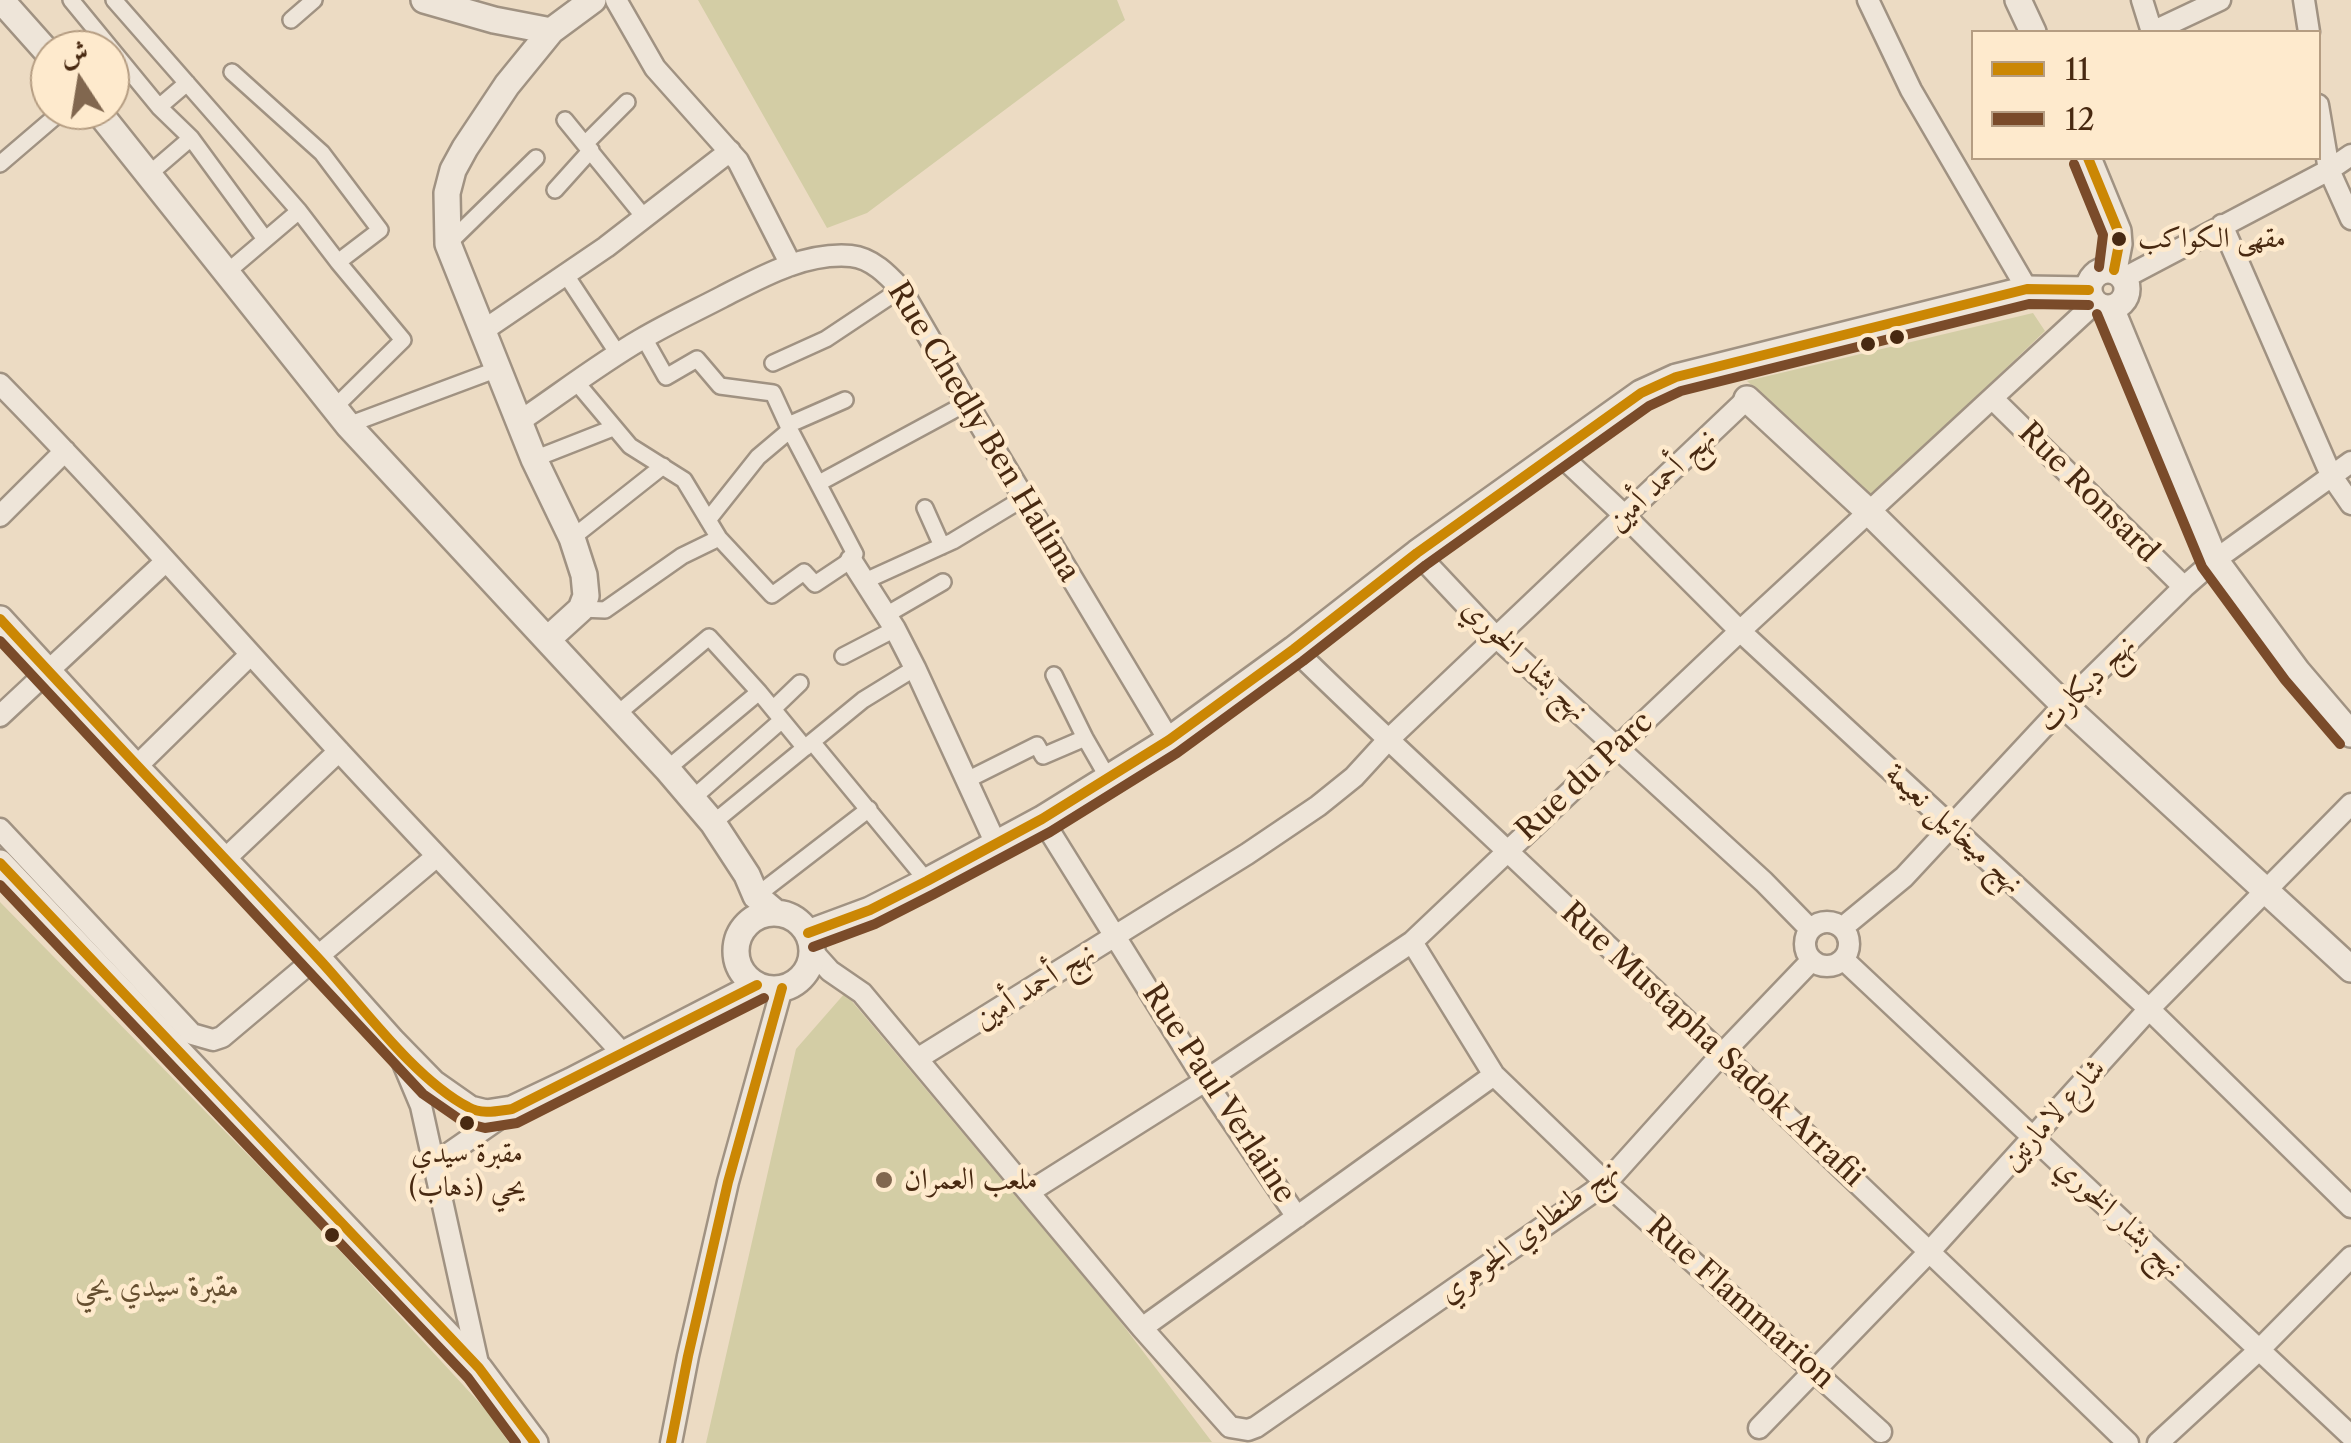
<!DOCTYPE html>
<html>
<head>
<meta charset="utf-8">
<style>
  body { margin:0 }
  #map { position:relative; width:2351px; height:1443px; overflow:hidden; background:#ecdbc3; font-family:"Libre Caslon Text",Amiri,serif }
  canvas { display:block }
  .legend { position:absolute; left:1971px; top:30px; width:350px; height:130px; box-sizing:border-box; background:#feeacd; border:2px solid #b59d82; margin:0; padding:12px 18px; list-style:none; font-size:30px; color:#482911 }
  .legend li { display:flex; align-items:center; gap:20px; height:50px }
  .legend b { width:50px; border:2px solid #b59d82 }
  .north { position:absolute; left:30px; top:30px; width:100px; height:100px; box-sizing:border-box; background:#feeacd; border:2px solid #b59d82; border-radius:50%; rotate:348deg; font-size:28px; font-weight:700; line-height:40px; text-align:center; color:#482911 }
  .north::after { content:''; display:block; margin:auto; width:35px; height:45px; background:#81674f; clip-path:polygon(50% 0,100% 100%,50% 72%,0 100%) }
</style>
</head>
<body>
<div id="map">
<canvas width="2351" height="1443"></canvas>
<ul class="legend">
<li><b style="height:12px;background:#cb8704"></b>11</li>
<li><b style="height:12px;background:#7a4b2a"></b>12</li>
</ul>
<div class="north">ش</div>
</div>
<script>
const g = document.querySelector('canvas').getContext('2d');
g.lineJoin = 'round';
function fillPath(path, color) {
  g.fillStyle = color;
  g.fill(path, 'evenodd');
}
function trace(path, color, width, dash) {
  g.strokeStyle = color;
  g.lineWidth = width;
  g.lineCap = dash ? 'butt' : 'round';
  g.setLineDash(dash || []);
  g.stroke(path);
}
function drawText(font, color, halo, rows, align = 'center') {
  g.font = font + ' "Libre Caslon Text",Amiri,serif';
  g.lineWidth = 9;
  g.setLineDash([]);
  g.textBaseline = 'middle';
  g.strokeStyle = halo;
  g.fillStyle = color;
  for (const [text, x, y, turn = 0] of rows) {
    g.save();
    g.translate(x, y);
    g.rotate((+turn || 0) * Math.PI / 180);
    g.textAlign = isNaN(turn) ? turn : align;
    if (halo) g.strokeText(text, 0, 0);
    g.fillText(text, 0, 0);
    g.restore();
  }
}
const green = new Path2D(`
  M698,0H1117L1125,20L867,213L827,228Z
  M2033,313L2045,331L1872,496L1747,381Z
  M0,902L306,1214L487,1411L509,1443H0Z
  M845,993L1113,1312L1212,1442L706,1443L796,1049Z`);
const pedestrian = new Path2D(`
  M71,0L159,107L191,138L265,239
  M114,0L299,211L338,262L403,340L334,408
  M291,20L314,0
  M232,72L322,153L380,230L338,262
  M159,107L187,83
  M565,120L644,217
  M585,144L627,102
  M0,164L63,110
  M148,175L191,138
  M555,190L591,150
  M448,244L536,158
  M226,273L299,211
  M566,275L618,354
  M773,363L826,339L901,289
  M577,383L630,446L684,480L719,538L772,595L804,572L815,584L851,560L855,554L790,430L773,393L720,386L697,359L666,377L644,338
  M348,425L498,369
  M788,425L845,400
  M534,459L613,428
  M819,483L967,403
  M925,508L942,546
  M708,520L758,457L790,430
  M572,538L663,466
  M865,581L953,541L1024,498
  M581,609L605,610L682,556L719,538
  M886,615L943,582
  M843,656L895,629
  M1054,675L1085,738L1108,778
  M773,709L800,683
  M616,715L709,637L759,692L805,748
  M813,743L927,881
  M667,769L759,692
  M965,781L1037,745L1043,756L1085,738
  M693,798L782,720
  M713,823L863,700L915,668
  M756,896L869,809`);
const minor = new Path2D(`
  M616,0L655,68L738,161L791,265
  M1868,0L1911,90L2027,289
  M2142,0L2152,32
  M2304,0L2309,32
  M2152,32L2220,0
  M2318,105L2329,170L2351,219
  M2222,225L2331,475L2351,504
  M2124,278L2329,170L2351,155
  M484,330L606,247L730,151
  M0,384C112,498 218,619 326,737C424,844 525,947 623,1054
  M1993,399L2184,587
  M520,421C560,394 599,364 640,340C667,324 695,311 722,297C761,277 805,252 851,256C872,258 888,275 901,289L967,403L1169,740
  M1557,452L1624,515L1740,631L2149,1009L2351,1207
  M0,516L65,451
  M1417,553L1495,636L1764,882L1810,929
  M851,560L895,629L915,668L996,844
  M1294,649C1368,722 1444,791 1519,862C1723,1055 1927,1248 2128,1443
  M0,716L165,562
  M136,767L250,655
  M1042,819L1205,1081L1297,1217
  M0,829L192,1034L213,1040L222,1037L437,856
  M224,860L339,751
  M1805 944a22 22 0 1 1 44 0a22 22 0 1 1-44 0Z
  M1842,928L1904,877L2064,705L2184,587L2215,560L2351,462
  M1412,942L1494,1075L1606,1183L1881,1432
  M812,951L830,971L862,993L1142,1328L1230,1427L1248,1430L1256,1427L1606,1183L1722,1054L1812,960
  M1843,959L2351,1436
  M400,1056L421,1106L479,1368
  M917,1059L1247,854L1318,806L1354,777L1387,741L1747,399
  M435,1163L510,1111
  M1029,1192L1205,1081L1412,942L1740,631L2095,303
  M1142,1328L1494,1075
  M1759,1428L1930,1251L2149,1009L2351,804
  M671,1443L688,1356L728,1182L782,988
  M2158,1443L2259,1350L2351,1257`);
const tertiary = new Path2D(`
  M1,0L50,55
  M424,0L494,20L551,31
  M2018,0L2033,32
  M97,110L348,425L667,769L713,823L747,875L756,896L776,913
  M2088,158L2118,231L2119,244L2114,270
  M2089 289a19 19 0 1 1 38 0a19 19 0 1 1-38 0Z
  M2111,308L2215,560L2297,671L2351,734
  M1747,399L1869,512L2064,705L2351,969
  M0,619L136,767L318,958L392,1041L433,1083L470,1109L486,1113L512,1109L571,1081L757,985
  M548,639L581,609L586,596L584,575L572,538L534,459L448,244L447,193L453,170L465,148L507,85L551,31L593,0
  M0,863L479,1368L535,1443
  M736 951a38 38 0 1 1 76 0a38 38 0 1 1-76 0Z
  M808,933L870,910L927,881L1042,819L1169,740L1294,649L1417,553L1641,393L1676,377L2027,289L2089,290`);
const bus1 = new Path2D(`
  M2088,158L2118,231L2119,244L2114,270
  M0,619C105,733 212,844 317,957C360,1003 413,1078 468,1107C482,1115 497,1111 512,1109L757,985
  M0,863L479,1368L535,1443
  M808,933L870,910L927,881L1042,819L1169,740L1294,649L1417,553L1641,393L1676,377L2027,289L2089,290
  M671,1443L688,1356L728,1182L782,988`);
const bus2 = new Path2D(`
  M2074,164L2103,235L2099,267
  M2097,314L2202,567L2285,680L2340,744
  M0,641L423,1094L465,1123L485,1128L517,1123L764,998
  M0,885L468,1378L516,1443
  M813,947L875,924L934,894L1050,832L1177,753L1303,661L1426,565L1649,406L1681,391L2029,304L2089,305`);
const markers = [
  [2119,239,9,"#482911"],
  [1897,337,9,"#482911"],
  [1868,344,9,"#482911"],
  [467,1123,9,"#482911"],
  [884,1180,10,"#81674f"],
  [332,1235,9,"#482911"]
];
const busNames = [
  ["مقهى الكواكب",2138,239],
  ["مقبرة سيدي",467,1154,"center"],
  ["يحي (ذهاب)",467,1188,"center"]
];
const streetNames = [
  ["Rue Chedly Ben Halima",983,432,59],
  ["نهج أحمد أمين",1662,480,-43],
  ["Rue Ronsard",2088,493,45],
  ["نهج بشار الخوري",1525,660,44],
  ["نهج ديكارت",2087,684,-45],
  ["Rue du Parc",1585,777,-43],
  ["نهج ميخائيل نعيمة",1954,829,43],
  ["نهج أحمد أمين",1035,986,-32],
  ["Rue Mustapha Sadok Arrafii",1712,1045,43],
  ["Rue Paul Verlaine",1218,1094,57],
  ["شارع لامارتين",2054,1115,-48],
  ["نهج بشار الخوري",2119,1218,43],
  ["نهج طنطاوي الجوهري",1529,1232,-37],
  ["Rue Flammarion",1740,1303,42]
];
const poiNames = [
  ["ملعب العمران",904,1180]
];
const parkNames = [
  ["مقبرة سيدي يحي",157,1287]
];
fillPath(green, '#d3cda5');
trace(pedestrian, '#a09282', 20);
trace(minor, '#a09282', 25);
trace(tertiary, '#a09282', 30);
trace(pedestrian, '#eee5d9', 15);
trace(minor, '#eee5d9', 20);
trace(tertiary, '#eee5d9', 25);
trace(bus1, '#cb8704', 10);
trace(bus2, '#7a4b2a', 10);
for (const [x, y, r, color] of markers) {
  const dot = new Path2D();
  dot.arc(x, y, r, 0, 2 * Math.PI);
  g.fillStyle = color;
  g.fill(dot);
  trace(dot, '#feeacd', 4);
}
drawText('28px', '#482911', '#feeacd', busNames, 'left');
drawText('30px', '#482911', '#feeacd', streetNames);
drawText('30px', '#482911', '#feeacd', poiNames, 'left');
drawText('italic 30px', '#664f30', '#feeacd', parkNames);
</script>
</body>
</html>
